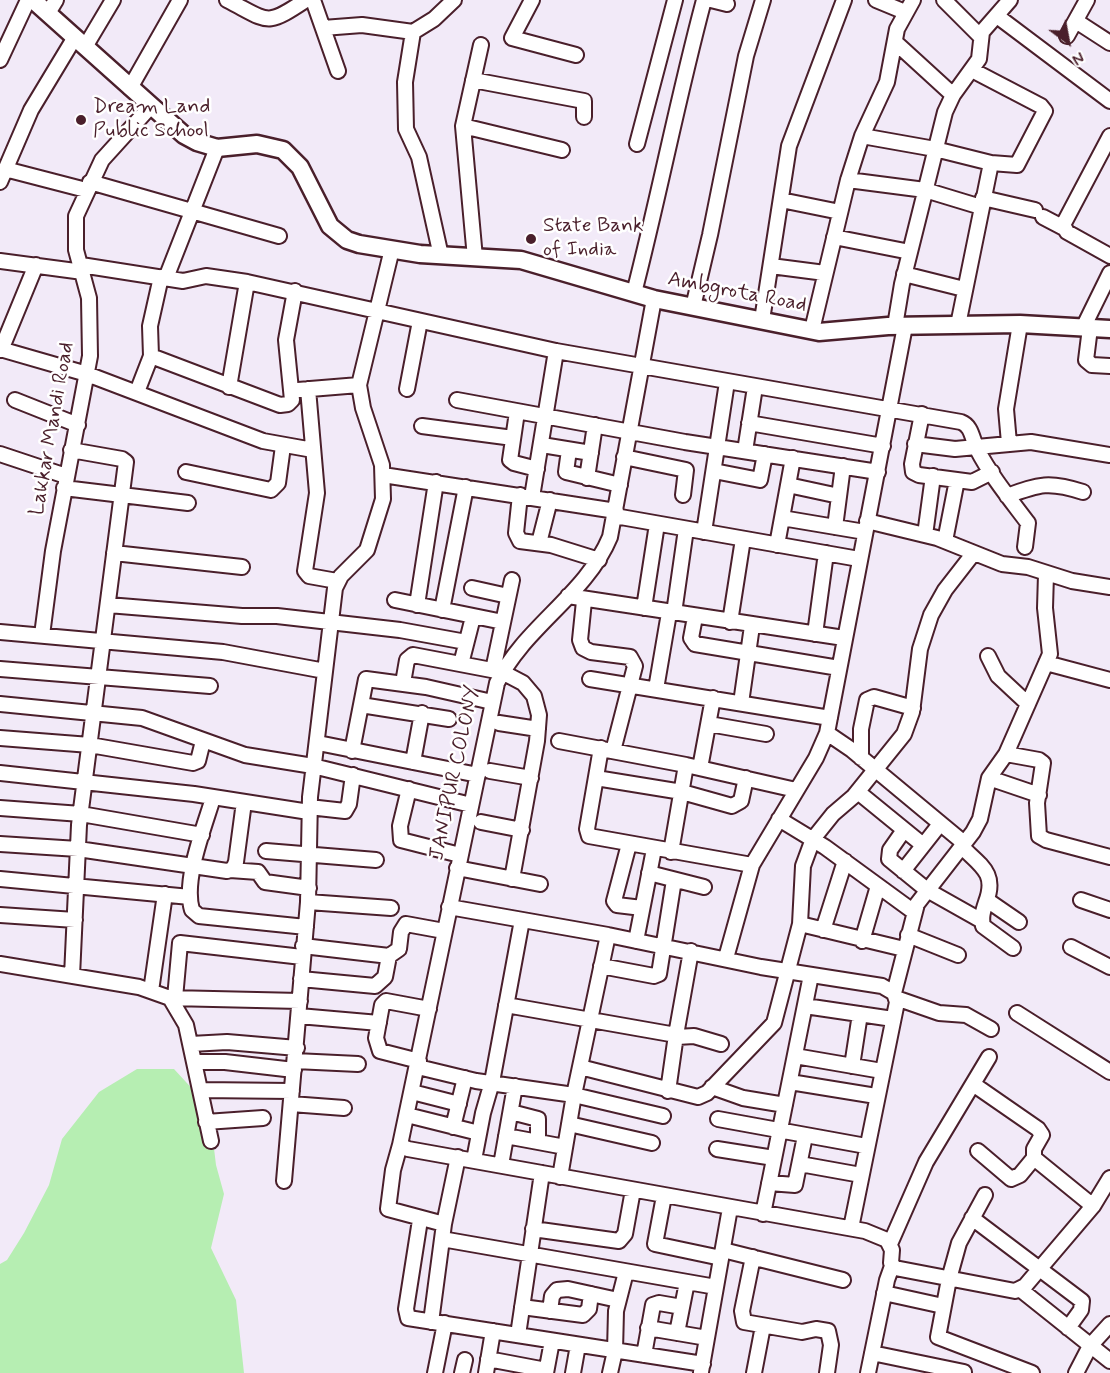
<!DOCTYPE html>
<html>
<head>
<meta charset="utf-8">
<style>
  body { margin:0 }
  #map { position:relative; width:1110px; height:1373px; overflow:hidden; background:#f2eaf8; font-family:Mynerve,sans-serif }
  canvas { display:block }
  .north { position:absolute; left:1038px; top:12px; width:60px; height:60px; -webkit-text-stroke:4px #fff; paint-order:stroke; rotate:148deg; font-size:16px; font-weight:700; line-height:24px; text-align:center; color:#4a1f2b }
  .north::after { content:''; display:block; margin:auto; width:21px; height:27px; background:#4a1f2b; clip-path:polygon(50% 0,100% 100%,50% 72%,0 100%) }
</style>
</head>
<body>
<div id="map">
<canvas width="1110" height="1373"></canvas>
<div class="north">N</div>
</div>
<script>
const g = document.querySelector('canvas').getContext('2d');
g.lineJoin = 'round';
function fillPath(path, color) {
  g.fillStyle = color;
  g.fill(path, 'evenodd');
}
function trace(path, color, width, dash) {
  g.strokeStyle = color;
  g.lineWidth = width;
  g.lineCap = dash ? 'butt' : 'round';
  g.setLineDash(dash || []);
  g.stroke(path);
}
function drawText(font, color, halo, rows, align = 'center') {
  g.font = font + ' Mynerve,sans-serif';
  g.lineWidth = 5;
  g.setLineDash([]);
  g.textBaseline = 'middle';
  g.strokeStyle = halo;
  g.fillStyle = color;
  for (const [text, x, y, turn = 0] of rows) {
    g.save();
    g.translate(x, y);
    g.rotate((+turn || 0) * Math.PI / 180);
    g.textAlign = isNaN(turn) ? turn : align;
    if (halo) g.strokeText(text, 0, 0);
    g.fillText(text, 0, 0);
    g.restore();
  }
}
const green = new Path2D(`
  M137,1069H174L209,1107L216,1165L224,1194L211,1248L236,1300L244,1373H0V1264L7,1260L24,1233L49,1185L62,1139L99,1092Z`);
const minor = new Path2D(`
  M227,0C270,22 265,27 306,0
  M313,0L338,71
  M532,0L512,38L576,55
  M711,0L727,4
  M876,0L905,12
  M944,0L980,36
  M48,13L56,0
  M997,16L1110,101
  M1076,21L1110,43
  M323,28L362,25L413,32L405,82L406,129L419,157L441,256
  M413,32L434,19L454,0
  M1067,36L1087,0
  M895,42L953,95
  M85,47L113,0
  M0,60L28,0
  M473,80L584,101V117
  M130,88L180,0
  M463,126L562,150
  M862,136L935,149L991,163
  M1110,136L1063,225L1067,232L1110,256
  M637,144L675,0
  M5,169L86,190
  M848,180L925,190L981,207
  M0,182L31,110L75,37
  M90,182L279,236
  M983,198L1035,210
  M781,200L840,212
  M1043,217L1064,228
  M834,237L910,252
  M475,258L463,126L481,45
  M0,261L83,272
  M81,265L183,281L206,276L247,282L556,351L961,422C972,426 972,439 977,449C991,476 1010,499 1028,523L1025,547
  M771,266L825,273
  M904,274L964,289
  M166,278L217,148
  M634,293C659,196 678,97 704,0
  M654,299L610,537C586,595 524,627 497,683L400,1145L408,1149L865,1231L887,1240L892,1250L891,1263L895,1268L1015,1291L1025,1286L1093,1206L1110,1178
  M693,307L710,235L746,56L763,0
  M762,320L789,146L844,0
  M958,325L991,163L1017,165L1045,111L1041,106L972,70
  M895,326L902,284L945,112L953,95L979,59L982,32L1010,0
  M1083,328L1110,273
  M1090,328L1086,360L1092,365L1110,366
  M812,330L848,180L862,136L887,82L897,29L913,0
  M0,349L87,374L263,441L313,450
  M1,350L36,265
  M151,356L280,405L288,404L292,400L286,340L295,291
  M229,387L247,282
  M308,389L317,493L305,571L309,576L337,581
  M407,389L420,321
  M298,390L359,385
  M137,392L151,356L150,326L161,277
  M15,400L78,425
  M457,400L685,442L878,472
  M517,412L510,460L514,463L537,469
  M922,414L912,464L913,472L919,475L972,482L992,472
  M749,423L883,446
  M422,426L513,438
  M1009,443L1006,409L1020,324
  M915,444L955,449L1031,442L1110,455
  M542,445L591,453
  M71,450L122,459L126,462L79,825L72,976
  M569,450L566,472L620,485
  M745,451L755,387
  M0,454L66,476
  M624,457L686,470L683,495
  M714,471L760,480L765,454
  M186,472L271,490L278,483L283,446
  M383,475L616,511
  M587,478L595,425
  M788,485L839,496
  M64,488L188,503
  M520,495L516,533L520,541L551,545L599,560
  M1007,496C1040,484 1049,481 1083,492
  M532,497L556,351
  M615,516L859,559
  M782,518L865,532
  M867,521L937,538L1002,564L1028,567L1072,581L1110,587
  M835,527L843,466
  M704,532L727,382
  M925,535L933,476
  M945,541L957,480
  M539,543L550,500
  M777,545L793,458
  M114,553L242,567
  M472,588L508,596
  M568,596L844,638
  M395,600L503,622
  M584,601L580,640L583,648L591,652L630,657L635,666L613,751
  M108,605L242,616H277L400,630L466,642
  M417,605L436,482
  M644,608L657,524
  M442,610L466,487
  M674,613L686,529
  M695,617L691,638L695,644L839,668
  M730,622L743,539
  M0,632L223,652L325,671
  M815,634L826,553
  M42,635L53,551L90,356L89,298L76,250V216L102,160L151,106
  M988,656L998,676L1028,704
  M1046,663L1110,680
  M461,664L473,617
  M0,669L210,686
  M493,670L512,580
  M590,679L830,718
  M403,683L407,660L413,655L502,672L523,683L534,696L539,715L537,741L512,879
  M656,689L669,613
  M741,703L752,626
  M0,704L142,718L245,755L313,766L471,805
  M361,705L449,719
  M499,723L538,729
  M709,724L766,734
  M827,733L852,750L964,843
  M0,738L90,745L193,763L198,761L203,741
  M559,741L686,765L796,790
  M318,743L478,775
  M601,748L587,829L589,836L752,865
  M352,751L366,679L426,687L492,702
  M1006,754L1039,760L1043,763L1037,803L1039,836L1046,840L1110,857
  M861,758V729L867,700L874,697L913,708
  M413,762L422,713
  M700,768L713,698
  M490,771L531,778
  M0,773L194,794L309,812
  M596,778L682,792L732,806L741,801L746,778
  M989,778L1039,795
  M409,789L400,826L401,840L460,855
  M858,792L923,845
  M213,798C204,828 183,880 192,910L199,916L306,927
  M309,807L345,811L349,804L353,775
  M0,808L81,814L202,835
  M779,819L825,847L914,912
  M481,822L522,830
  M904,830L890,850L889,859L927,890L982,921
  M0,844L78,849L227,871L233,869L236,862L244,802
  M629,844L614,901L617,905L642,908
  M961,846C981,866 997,873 986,902C983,911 981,917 983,926L1013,948
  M266,851L376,860
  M671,852L686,765
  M457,868L540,884
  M230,870L258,872L265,882L309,888
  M903,871L940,824
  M649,873L704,887
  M0,879L190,897
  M987,900L1019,922
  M1081,900L1110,910
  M308,902L391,908
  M449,907L608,935L761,967L882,986L894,993L897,1002L851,1228
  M0,915L75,920
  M800,924L904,949
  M823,930L845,861
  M908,935L958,955
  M636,941L654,849
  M862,941L878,886
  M303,946L389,956L399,949L401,932L406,924L444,931
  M1071,947L1110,967
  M726,958L752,865L816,758L827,733L905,326
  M0,964L139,987L170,998L186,1025L211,1141
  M601,966L654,976L659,974L674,880
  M301,979L375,986L385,977L389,956
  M151,991L165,894
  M894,993L917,904L973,832L980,819L989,778L1006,754L1050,654L1045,608L1046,574
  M170,998L300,1001
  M175,998L180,943L302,957
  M896,998L939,1013L966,1015L991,1029
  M506,1005L676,1035L668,1091
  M805,1006L893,1019
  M1017,1013L1110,1072
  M299,1016L379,1023
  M676,1035L691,951
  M677,1037L694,1036L721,1044
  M191,1044L227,1042L297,1048
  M795,1056L882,1071
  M295,1061L358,1064
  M419,1061L380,1051L376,1038L382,1005L386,1001L429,1009
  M195,1062H225L294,1070
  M852,1066L860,1014
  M418,1067L476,1081L574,1095L663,1116
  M580,1067L698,1097L707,1093L774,1023L800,924L803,866L813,839L833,814L854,796L904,734L912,712L920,649L931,615L945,590L973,554
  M790,1082L876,1096
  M973,1084L1038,1129L1042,1135L1034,1149V1158L1093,1206
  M712,1087L743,1098L785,1105
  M200,1090L292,1091
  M412,1092L459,1104
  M291,1104L344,1108
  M511,1112L538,1119V1142
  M407,1115L479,1133
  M718,1119L866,1146
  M206,1122L263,1118
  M569,1124L652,1143
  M453,1127L465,1078
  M506,1136L565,1147
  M400,1145L393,1170L388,1209L444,1224
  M717,1149L774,1158
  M978,1151L1011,1179L1020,1175L1034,1158
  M474,1160L483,1113L492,1082L522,920
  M800,1164L861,1175
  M501,1165L515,1086
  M560,1177L574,1095L608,935
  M284,1181L308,902L310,797L335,588L341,576L367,550L383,499L382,465L363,408L359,385L392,249
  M769,1183L795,1185L805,1136
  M985,1195L959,1243L949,1279L938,1337L1032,1373
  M664,1196L655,1244L721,1258
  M763,1214L811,975
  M972,1218L1082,1301L1081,1310L1068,1328
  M420,1220L406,1309L408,1318L703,1364
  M533,1229L619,1241L625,1234L633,1190
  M442,1239L716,1287
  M890,1244L926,1162L989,1057
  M723,1250L843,1280
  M753,1257L742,1311L744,1322L802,1332L816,1329L828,1331L831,1345L827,1373
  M1021,1290L1110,1361
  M884,1293L943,1306
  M522,1307L583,1315L589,1309L591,1294
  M550,1311L552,1296L557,1290L568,1289L618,1300
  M431,1322L444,1224L458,1157
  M648,1328L707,1338
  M677,1333L687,1282
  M518,1335L542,1173
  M872,1353L964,1372
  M644,1355L653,1305L659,1303L682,1307
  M488,1359L546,1370
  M701,1372L730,1208
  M435,1373L445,1323
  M462,1373L465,1360
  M486,1373L493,1331
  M546,1373L552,1341
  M573,1373L578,1345
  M610,1373L615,1351L616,1311L626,1272
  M754,1373L763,1326
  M868,1373L887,1280L892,1266
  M1076,1373L1090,1346L1110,1324`);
const major = new Path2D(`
  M33,0L184,135L197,142L217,148L257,144L283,150L300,167L330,226L347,240L359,244L420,254L521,260L654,299L819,332L888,326L1020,324L1110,329`);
const markers = [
  [81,120,6,"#4a1f2b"],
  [531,239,6,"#4a1f2b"]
];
const poiNames = [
  ["Dream Land",93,108],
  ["Public School",93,132],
  ["State Bank",543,227],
  ["of India",543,251]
];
const streetNames = [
  ["Ambgrota Road",737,293,11],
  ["Lakkar Mandi Road",53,429,-80],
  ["JANIPUR COLONY",456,773,-78]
];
fillPath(green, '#b6eeb2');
trace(minor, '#4a1f2b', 18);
trace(major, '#4a1f2b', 21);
trace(minor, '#fff', 14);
trace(major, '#fff', 16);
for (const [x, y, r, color] of markers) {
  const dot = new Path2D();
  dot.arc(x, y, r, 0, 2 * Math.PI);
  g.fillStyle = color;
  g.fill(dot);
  trace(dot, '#fff', 2);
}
drawText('21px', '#4a1f2b', '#fff', poiNames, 'left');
drawText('21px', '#4a1f2b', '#fff', streetNames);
</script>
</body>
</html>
